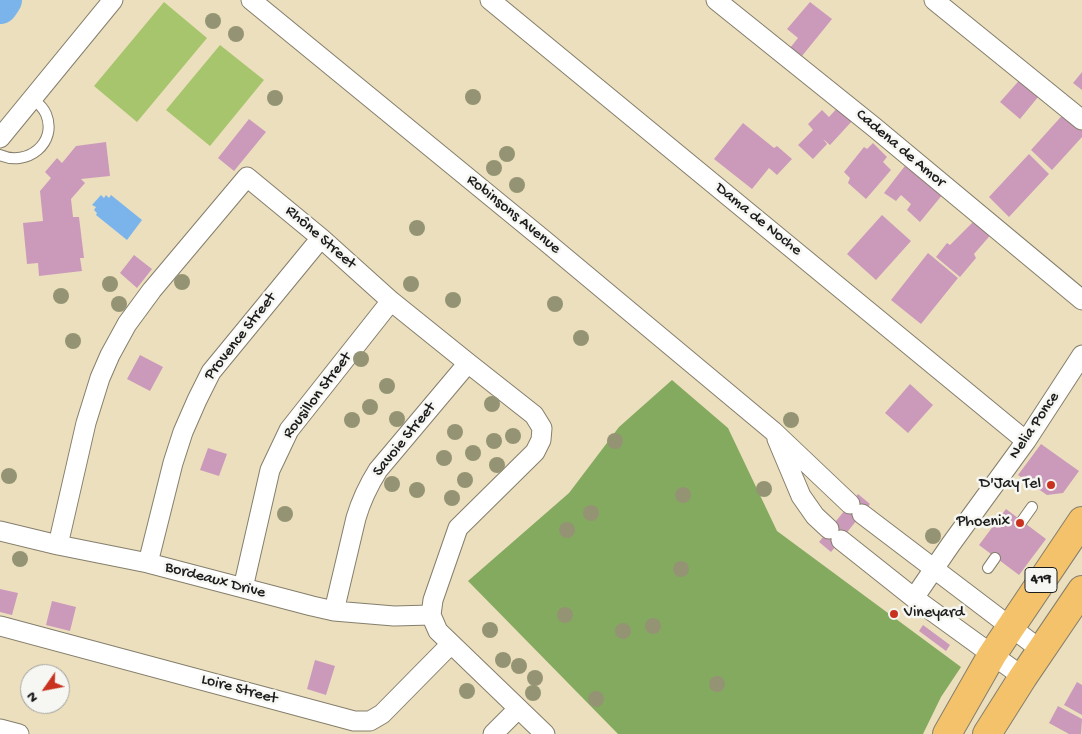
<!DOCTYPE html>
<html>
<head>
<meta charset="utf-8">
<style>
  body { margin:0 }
  #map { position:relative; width:1082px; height:734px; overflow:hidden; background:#ecdfbd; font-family:"Gochi Hand",sans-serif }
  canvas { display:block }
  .north { position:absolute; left:20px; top:664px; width:50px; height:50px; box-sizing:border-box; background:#f6f6f2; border:1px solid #9f9f9c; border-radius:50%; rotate:237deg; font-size:14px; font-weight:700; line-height:20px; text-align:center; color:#1c1c1c }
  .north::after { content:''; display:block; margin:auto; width:18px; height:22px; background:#c8321e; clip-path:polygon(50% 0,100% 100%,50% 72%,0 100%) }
</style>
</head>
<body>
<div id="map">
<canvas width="1082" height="734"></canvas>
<div class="north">N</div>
</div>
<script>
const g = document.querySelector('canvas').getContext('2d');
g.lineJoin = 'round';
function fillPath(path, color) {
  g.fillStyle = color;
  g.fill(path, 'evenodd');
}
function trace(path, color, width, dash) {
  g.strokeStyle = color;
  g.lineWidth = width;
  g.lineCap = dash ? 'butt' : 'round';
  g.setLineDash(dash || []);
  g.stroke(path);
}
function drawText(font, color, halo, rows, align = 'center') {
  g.font = font + ' "Gochi Hand",sans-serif';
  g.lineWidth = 5;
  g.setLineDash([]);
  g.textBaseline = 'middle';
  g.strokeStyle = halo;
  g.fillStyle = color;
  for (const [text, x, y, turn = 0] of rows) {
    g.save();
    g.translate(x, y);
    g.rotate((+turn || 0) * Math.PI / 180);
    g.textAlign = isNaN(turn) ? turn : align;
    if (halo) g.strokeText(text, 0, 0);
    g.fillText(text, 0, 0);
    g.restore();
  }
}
const green = new Path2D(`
  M164,2L207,38L137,122L94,86Z
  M220,45L264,80L210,146L166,110Z`);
const forest = new Path2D(`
  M672,380L728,428L777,531L961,667L941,697L923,734H618L468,581L569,493L619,427Z`);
const water = new Path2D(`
  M101,195L104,198L106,195L109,198L111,195L142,220L127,240L96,215L97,213L94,210L96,207L92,205Z`);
const river = new Path2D(`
  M0,6L4,0`);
const building = new Path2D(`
  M810,2L832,19L802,56L790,48L798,38L787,29Z
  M1082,72V90L1073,83Z
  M1024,75L1043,91L1020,119L1000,102Z
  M839,106L853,120L830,145L823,139L827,144L813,159L798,145L813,130L808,124L822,110L829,117Z
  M1067,110L1082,124V137L1052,170L1031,150Z
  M249,119L266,132L234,171L218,158Z
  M743,123L774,148L777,146L792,159L777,175L769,168L752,189L714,159Z
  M106,142L110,176L81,179L85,183L71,199L73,217H79L84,258H80L82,271L39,276L38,263L27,264L23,223L43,221L40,191L51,178L45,172L57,158L62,163L76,146Z
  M873,143L887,157L883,162L891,170L866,199L848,183L850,178L844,172L864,147L867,149Z
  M1029,154L1049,174L1009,217L989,197Z
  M908,162L943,194L920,222L907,210L911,204L901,195L896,201L884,193Z
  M882,215L911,241L876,280L847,254Z
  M977,218L994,231L974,254L976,258L960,277L936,257L947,243L950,245Z
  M928,253L958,278L921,324L891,300Z
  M134,255L152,269L137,288L120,273Z
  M140,355L163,367L150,391L127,379Z
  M910,384L933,405L908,433L885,413Z
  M1041,444L1079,471L1063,493L1047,495L1018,475Z
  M208,448L227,454L219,476L200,470Z
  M858,494L870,504L831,552L819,542Z
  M1006,509L1046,539L1019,575L979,545Z
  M0,589L18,593L12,615L0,612Z
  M52,601L76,607L70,631L46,625Z
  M923,625L950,645L946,651L919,631Z
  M315,660L335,666L326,695L307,689Z
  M1077,682L1082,685V715L1064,705Z
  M1058,706L1082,719L1081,734H1069L1049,723Z`);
const service = new Path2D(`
  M0,155C27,167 58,143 46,114C43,107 38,103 33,99
  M1022,521L1032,507
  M988,568L995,558`);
const minor = new Path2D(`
  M251,0L544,240L773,431L850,504
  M490,0L1026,441
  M716,0L874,127L1082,300
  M934,0L1082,120
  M0,138L113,0
  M777,439L801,496L815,516L829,529
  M862,514L1041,650
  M0,531L58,545L148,563L312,606L334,611L394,616L431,615
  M841,540L914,598L1023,677
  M58,545L86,423L100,378L110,355L127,324L152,290L247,177L321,238L391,301L468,363L534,415L542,428L541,440L535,452L458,528L433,600L431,615
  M148,563L173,463L183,432L197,400L211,372L321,238
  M243,588L270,470L289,430L391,301
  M914,598L951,544L1026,441L1082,355
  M334,611L356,518C361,501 368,486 378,470L468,363
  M431,615L438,631L545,734
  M0,626L354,721H370L382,714L451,644
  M0,729L19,734
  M493,734L518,709`);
const trunk = new Path2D(`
  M947,734L992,655L1082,521
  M987,734L1023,677L1082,590`);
const trees = [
  [213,21],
  [236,34],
  [473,97],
  [275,98],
  [507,154],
  [494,168],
  [517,185],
  [417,228],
  [182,282],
  [110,284],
  [411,284],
  [61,296],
  [453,300],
  [119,304],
  [555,304],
  [581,338],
  [73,341],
  [361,359],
  [387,386],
  [492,404],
  [370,407],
  [397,419],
  [352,420],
  [791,420],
  [455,432],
  [513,436],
  [494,441],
  [615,441],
  [473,453],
  [444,458],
  [497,465],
  [9,476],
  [465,480],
  [392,484],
  [764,489],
  [417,490],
  [683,495],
  [452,498],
  [591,513],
  [285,514],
  [567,530],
  [933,536],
  [20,559],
  [681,569],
  [565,615],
  [653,626],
  [490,630],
  [623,631],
  [503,660],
  [519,666],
  [535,678],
  [717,684],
  [467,691],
  [533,693],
  [596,699]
];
const markers = [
  [1051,485,5,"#c8321e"],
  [1020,523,5,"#c8321e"],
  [894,614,5,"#c8321e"]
];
const shields = [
  [1041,580,32]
];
const shieldNames = [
  ["419",1041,580]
];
const streetNames = [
  ["Cadena de Amor",900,149,40],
  ["Robinsons Avenue",513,215,39],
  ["Dama de Noche",758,220,39],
  ["Rhône Street",320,238,41],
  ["Provence Street",241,337,-52],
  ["Rousillon Street",318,396,-53],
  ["Nelia Ponce",1035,426,-56],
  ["Savoie Street",405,440,-51],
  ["Bordeaux Drive",215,581,15],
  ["Loire Street",239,690,15]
];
const poiNames = [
  ["D'Jay Tel",1041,485],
  ["Phoenix",1010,523],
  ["Vineyard",904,614,"left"]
];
fillPath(green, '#a6c56d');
fillPath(forest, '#84aa60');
fillPath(water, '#7ab4eb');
trace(river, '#7ab4eb', 36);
fillPath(building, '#cb9abb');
trace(service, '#847e6c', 12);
trace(minor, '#847e6c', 21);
trace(trunk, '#847e6c', 30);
trace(service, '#fff', 10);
trace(minor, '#fff', 19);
trace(trunk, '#f3c26a', 28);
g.fillStyle = '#949474';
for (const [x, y] of trees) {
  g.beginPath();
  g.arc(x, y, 8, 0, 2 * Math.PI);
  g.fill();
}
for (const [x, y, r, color] of markers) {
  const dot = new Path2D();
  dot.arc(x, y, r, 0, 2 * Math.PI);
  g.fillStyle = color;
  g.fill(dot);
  trace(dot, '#f6f6f2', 2);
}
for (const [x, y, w] of shields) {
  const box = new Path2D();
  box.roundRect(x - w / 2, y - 12.5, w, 25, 4);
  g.fillStyle = '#f6f6f2';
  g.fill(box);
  trace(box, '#1c1c1c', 1);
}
drawText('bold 15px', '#1c1c1c', null, shieldNames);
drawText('16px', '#1c1c1c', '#f6f6f2', streetNames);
drawText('16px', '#1c1c1c', '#f6f6f2', poiNames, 'right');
</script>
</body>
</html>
